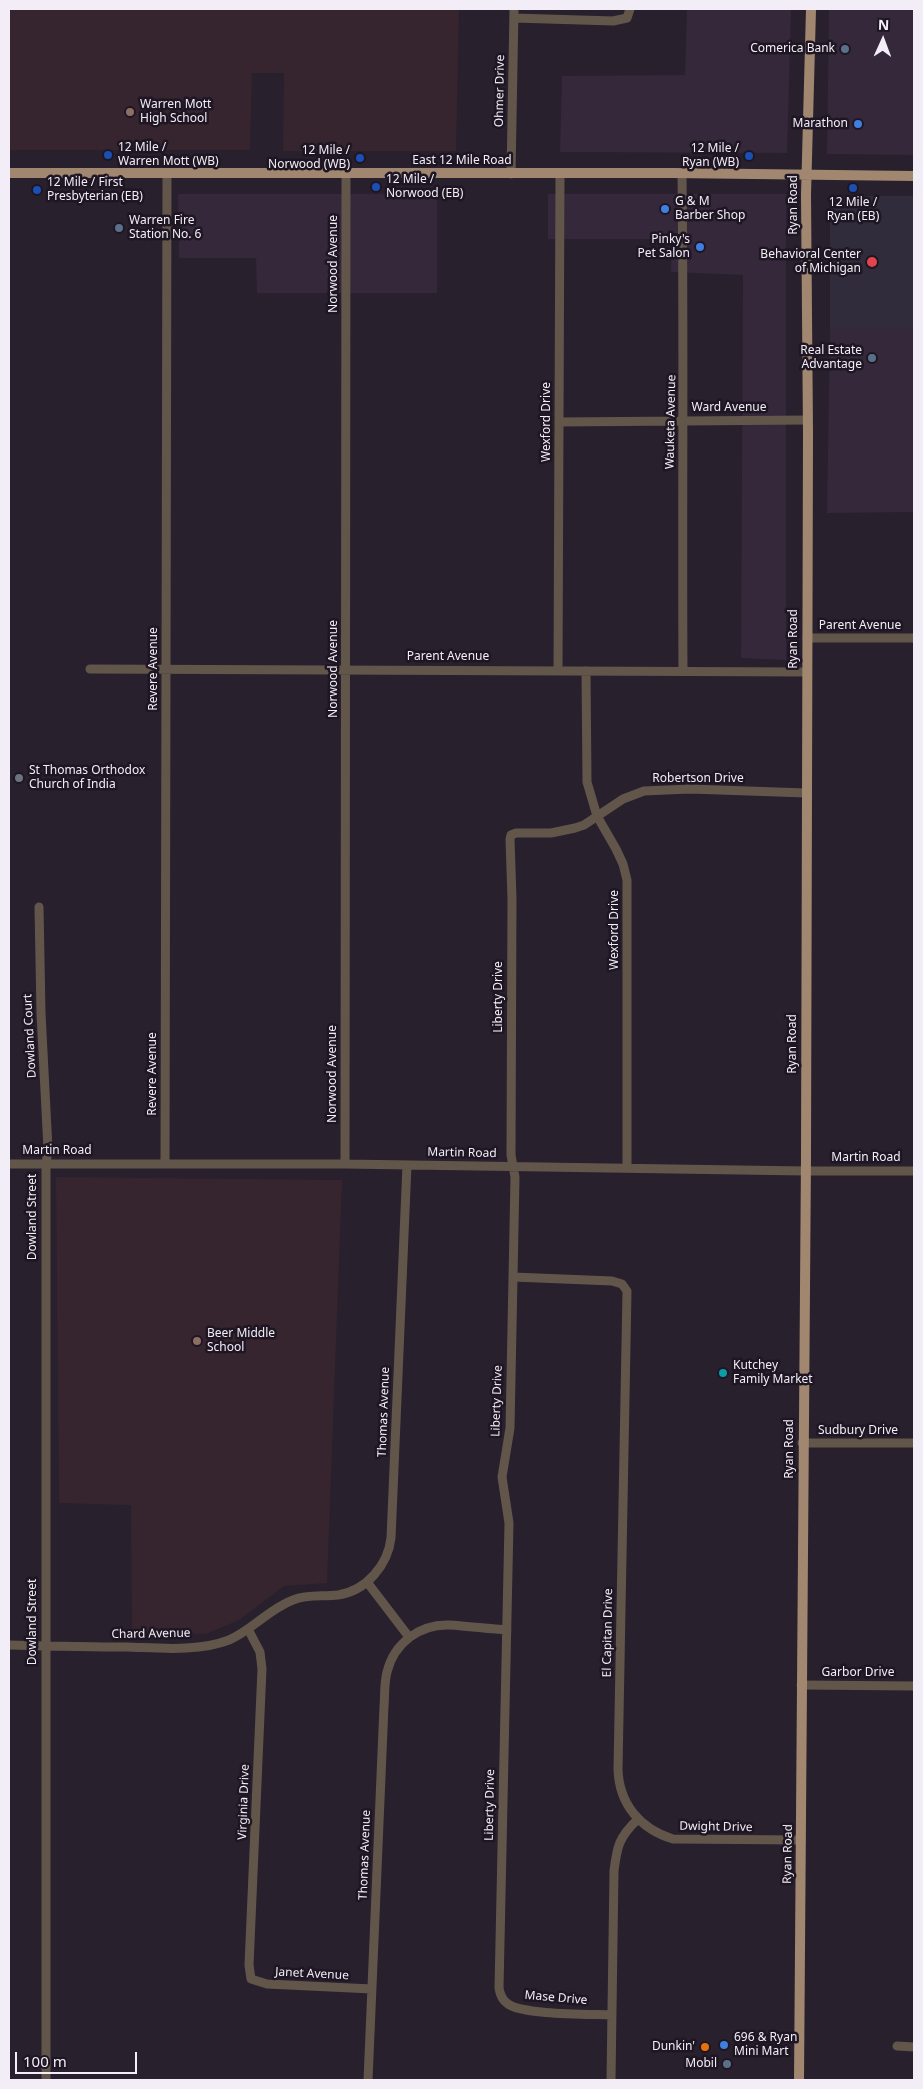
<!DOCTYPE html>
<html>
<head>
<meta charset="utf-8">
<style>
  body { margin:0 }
  #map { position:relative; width:923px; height:2089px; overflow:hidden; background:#28202d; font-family:"Noto Sans",sans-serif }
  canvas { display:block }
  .frame { position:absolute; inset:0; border:10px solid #f2edf6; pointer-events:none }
  .north { position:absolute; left:858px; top:15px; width:50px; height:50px; -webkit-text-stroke:4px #1e1623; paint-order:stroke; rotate:2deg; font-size:14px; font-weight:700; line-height:20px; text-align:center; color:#f2edf6 }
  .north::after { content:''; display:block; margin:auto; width:18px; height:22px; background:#f2edf6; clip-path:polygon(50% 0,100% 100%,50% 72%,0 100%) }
  .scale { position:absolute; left:15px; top:2052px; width:122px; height:22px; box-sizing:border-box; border:2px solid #f2edf6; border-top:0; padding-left:6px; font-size:15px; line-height:18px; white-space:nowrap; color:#f2edf6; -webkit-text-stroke:4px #1e1623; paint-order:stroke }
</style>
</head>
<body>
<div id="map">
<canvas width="923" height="2089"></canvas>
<div class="frame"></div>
<div class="north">N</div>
<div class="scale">100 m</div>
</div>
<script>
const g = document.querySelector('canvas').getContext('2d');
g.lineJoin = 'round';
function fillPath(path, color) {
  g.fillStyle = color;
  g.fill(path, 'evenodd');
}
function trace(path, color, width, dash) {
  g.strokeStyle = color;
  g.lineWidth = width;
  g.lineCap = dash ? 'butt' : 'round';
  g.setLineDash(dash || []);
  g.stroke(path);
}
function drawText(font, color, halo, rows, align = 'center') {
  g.font = font + ' "Noto Sans",sans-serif';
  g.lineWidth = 5;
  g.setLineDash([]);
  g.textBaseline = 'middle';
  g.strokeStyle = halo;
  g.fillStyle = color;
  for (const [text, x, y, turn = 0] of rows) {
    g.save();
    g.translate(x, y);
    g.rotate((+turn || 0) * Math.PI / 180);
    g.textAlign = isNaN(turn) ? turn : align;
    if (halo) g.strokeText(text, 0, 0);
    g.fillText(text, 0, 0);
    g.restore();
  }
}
const built = new Path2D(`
  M687,9H791L787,153L560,152L562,76L685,75Z
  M829,9H914V155L827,154Z
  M178,194H437V293H257L256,258H179Z
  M548,194H786V660L741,658L743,275L671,272L672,239H548Z
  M830,327H914V512L827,513Z`);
const education = new Path2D(`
  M9,9H459L456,151H283L284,73H252L250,150H9Z
  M56,1177L342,1180L327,1583L284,1586L239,1620L206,1634L132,1632L131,1505L59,1503Z`);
const medical = new Path2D(`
  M830,196H914V327H830Z`);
const minor = new Path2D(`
  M514,18L613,21L627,18L630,9
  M511,174L514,9
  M682,174C684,339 682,505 683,671
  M559,422L808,420
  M807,638H914
  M90,669L807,672
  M558,671L560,174
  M586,671L587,782L597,816L616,849L623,864L627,880V1167
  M39,907L41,1013L48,1149L46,1164V2080
  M9,1164H345L805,1171H914
  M165,1164L167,174
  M345,1164L346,174
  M513,1277L612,1281L622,1284L627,1291L618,1769C619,1804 640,1829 673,1839L801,1840
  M802,1443H914
  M367,1582L409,1637
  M248,1629L260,1652L262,1669L249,1965L251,1979L267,1984L372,1989
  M9,1645C48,1646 87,1647 127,1647C159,1648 198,1652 229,1640C252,1630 269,1609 293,1600C308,1594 323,1597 338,1595C366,1591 388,1565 391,1538L407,1165
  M801,1685L914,1686
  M612,2015C591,2014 523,2015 508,2004C502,2000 500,1995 499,1988L509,1523L502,1477L510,1428L515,1177L511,1155L512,899L510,839L511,835L516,833H551L575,828L584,825L623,799L644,791L690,789L806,793
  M897,2046L914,2047
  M368,2080L384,1706C385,1695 384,1683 387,1672C394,1643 420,1624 449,1625C469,1626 488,1629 507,1630
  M611,2080L614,1871C617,1846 619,1837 638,1819`);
const major = new Path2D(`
  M9,173H673L914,176
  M799,2080L806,1156L808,433L806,195L811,9`);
const markers = [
  [845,49,5,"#5c6f8a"],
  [130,112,5,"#8d6e63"],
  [858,124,5,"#3f7fe0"],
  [108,155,5,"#1a4fb4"],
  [749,156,5,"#1a4fb4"],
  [360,158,5,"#1a4fb4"],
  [376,187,5,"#1a4fb4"],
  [853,188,5,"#1a4fb4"],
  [37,190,5,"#1a4fb4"],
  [665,209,5,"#3f7fe0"],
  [119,228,5,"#5c6f8a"],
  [700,247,5,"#3f7fe0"],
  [872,262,6,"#e0444e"],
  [872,358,5,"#5c6f8a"],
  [19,778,5,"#6b7280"],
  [197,1341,5,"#8d6e63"],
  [723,1373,5,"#0f9aa8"],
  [724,2045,5,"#3f7fe0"],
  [705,2047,5,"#e8710a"],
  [727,2064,5,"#5c6f8a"]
];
const poiNames = [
  ["Comerica Bank",835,49,"right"],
  ["Warren Mott",140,105],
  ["High School",140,119],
  ["Marathon",848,124,"right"],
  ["12 Mile /",118,148],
  ["Warren Mott (WB)",118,162],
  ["12 Mile /",739,149,"right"],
  ["Ryan (WB)",739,163,"right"],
  ["12 Mile /",350,151,"right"],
  ["Norwood (WB)",350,165,"right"],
  ["12 Mile /",386,180],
  ["Norwood (EB)",386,194],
  ["12 Mile / First",47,183],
  ["Presbyterian (EB)",47,197],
  ["G & M",675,202],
  ["Barber Shop",675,216],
  ["12 Mile /",853,203,"center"],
  ["Ryan (EB)",853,217,"center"],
  ["Warren Fire",129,221],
  ["Station No. 6",129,235],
  ["Pinky's",690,240,"right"],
  ["Pet Salon",690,254,"right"],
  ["Behavioral Center",861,255,"right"],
  ["of Michigan",861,269,"right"],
  ["Real Estate",862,351,"right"],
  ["Advantage",862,365,"right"],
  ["St Thomas Orthodox",29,771],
  ["Church of India",29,785],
  ["Beer Middle",207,1334],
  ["School",207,1348],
  ["Kutchey",733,1366],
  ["Family Market",733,1380],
  ["696 & Ryan",734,2038],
  ["Mini Mart",734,2052],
  ["Dunkin'",695,2047,"right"],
  ["Mobil",717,2064,"right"]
];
const streetNames = [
  ["Ohmer Drive",500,91,-89],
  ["East 12 Mile Road",462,161],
  ["Ryan Road",794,205,-90],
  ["Norwood Avenue",334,264,-90],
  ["Ward Avenue",729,408],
  ["Wexford Drive",547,422,-90],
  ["Wauketa Avenue",671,422,-89],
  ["Parent Avenue",860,626],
  ["Ryan Road",794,639,-90],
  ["Parent Avenue",448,657],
  ["Revere Avenue",154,669,-90],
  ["Norwood Avenue",334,669,-90],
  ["Robertson Drive",698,779],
  ["Wexford Drive",615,930,-90],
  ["Liberty Drive",499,997,-90],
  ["Dowland Court",30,1036,-93],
  ["Ryan Road",793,1044,-90],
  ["Revere Avenue",153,1074,-90],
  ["Norwood Avenue",333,1074,-90],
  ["Martin Road",57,1151],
  ["Martin Road",462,1153,1],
  ["Martin Road",866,1158],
  ["Dowland Street",33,1217,-90],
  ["Liberty Drive",497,1401,-88],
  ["Thomas Avenue",384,1412,-88],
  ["Sudbury Drive",858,1431],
  ["Ryan Road",790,1449,-90],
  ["Dowland Street",33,1622,-90],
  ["El Capitan Drive",608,1633,-89],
  ["Chard Avenue",151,1634,-1],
  ["Garbor Drive",858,1673],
  ["Virginia Drive",244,1802,-88],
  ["Liberty Drive",490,1805,-89],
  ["Dwight Drive",716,1827,1],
  ["Ryan Road",788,1854,-89],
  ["Thomas Avenue",365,1855,-88],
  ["Janet Avenue",312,1974,3],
  ["Mase Drive",556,1998,5]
];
fillPath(built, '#34283a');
fillPath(education, '#36252e');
fillPath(medical, '#302c3c');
trace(minor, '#62564b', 9);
trace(major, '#a18770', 10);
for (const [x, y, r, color] of markers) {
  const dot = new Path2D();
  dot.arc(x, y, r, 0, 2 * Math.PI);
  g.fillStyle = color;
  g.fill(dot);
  trace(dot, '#1e1623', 2);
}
drawText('12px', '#f2edf6', '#1e1623', poiNames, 'left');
drawText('12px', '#f2edf6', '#1e1623', streetNames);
</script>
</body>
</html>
